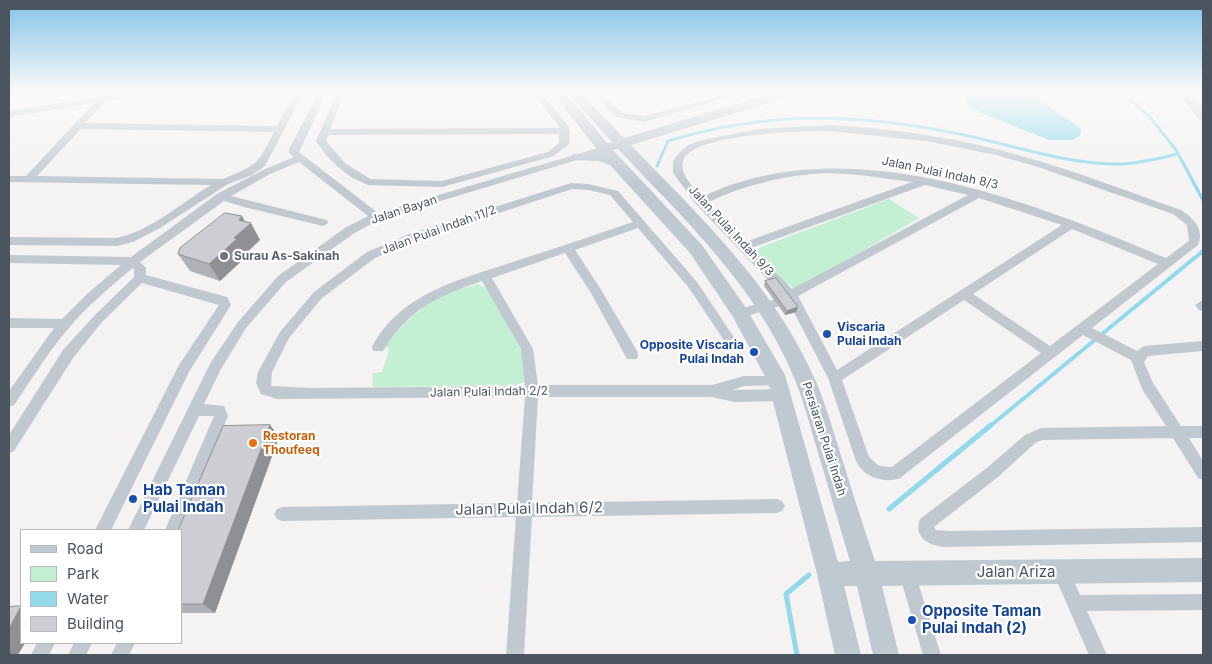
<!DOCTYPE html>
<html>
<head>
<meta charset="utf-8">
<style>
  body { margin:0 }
  #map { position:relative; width:1212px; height:664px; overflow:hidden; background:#f4f2f2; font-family:Inter,sans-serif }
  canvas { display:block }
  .frame { position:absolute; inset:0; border:10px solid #4a555f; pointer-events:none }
  .legend { position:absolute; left:20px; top:529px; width:162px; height:115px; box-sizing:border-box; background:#fff; border:1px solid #b7bbbf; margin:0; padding:6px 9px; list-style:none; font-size:15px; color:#4a555f }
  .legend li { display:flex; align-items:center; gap:10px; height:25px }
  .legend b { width:25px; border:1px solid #b7bbbf }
</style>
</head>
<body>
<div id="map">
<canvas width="1212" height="664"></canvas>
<div class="frame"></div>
<ul class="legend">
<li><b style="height:6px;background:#bfc9d2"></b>Road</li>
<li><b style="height:14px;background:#c3efd3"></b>Park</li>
<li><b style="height:14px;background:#92d9ea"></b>Water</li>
<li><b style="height:14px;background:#ccced4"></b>Building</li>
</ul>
</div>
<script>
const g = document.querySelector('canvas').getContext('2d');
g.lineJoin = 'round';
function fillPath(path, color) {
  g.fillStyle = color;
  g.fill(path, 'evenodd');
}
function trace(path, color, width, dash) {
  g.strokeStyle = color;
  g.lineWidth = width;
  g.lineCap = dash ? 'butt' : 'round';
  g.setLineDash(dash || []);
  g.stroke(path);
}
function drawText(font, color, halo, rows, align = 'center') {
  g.font = font + ' Inter,sans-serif';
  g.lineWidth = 4.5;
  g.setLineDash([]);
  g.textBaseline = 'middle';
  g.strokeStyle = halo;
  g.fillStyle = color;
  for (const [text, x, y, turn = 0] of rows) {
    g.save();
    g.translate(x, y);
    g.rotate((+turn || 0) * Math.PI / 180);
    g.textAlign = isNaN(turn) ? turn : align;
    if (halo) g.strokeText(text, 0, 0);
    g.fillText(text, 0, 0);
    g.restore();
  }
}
const green = new Path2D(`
  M889,199L919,218L795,290L789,284L785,285L755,252L761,247Z
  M478,284L488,289L523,354L526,381L517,385L375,387L372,385L373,373L382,372L389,350L386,346C403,323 422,305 448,293C458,288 469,288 478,284Z`);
const water = new Path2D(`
  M961,92H1040L1037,97C1050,110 1067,117 1081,129L1080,136L1072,140H1049L969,108Z`);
const streamFar2 = new Path2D(`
  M1121,92L1150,117L1176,150L1203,200
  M657,166L668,141C766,111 856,113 955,133C1010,144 1066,165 1122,164C1141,163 1160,158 1178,154`);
const streamFar1 = new Path2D(`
  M989,427L1203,251`);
const stream = new Path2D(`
  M889,509L991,425
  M797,655L786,594L809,575`);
const street = new Path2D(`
  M133,92H151L147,95L106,101L85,123L277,126L296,92H304L265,166L252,175L228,184L160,228L133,242L117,246L9,245V237L117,238C152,230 181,203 211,185L9,182V176H26L94,103L9,117V111ZM81,129L274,132C256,166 259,164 223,179L37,176Z
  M319,92H327L299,152L378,213L601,147H607L609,149L607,151L380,219L353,234L286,282L246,328L221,369L204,404L224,406L228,416L181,530H165L214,416H199L144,530H128L211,362L238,322L278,276L345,228L368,216L299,162L270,174L231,196L327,220L328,222L327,224L323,226L244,207L224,201L140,262L146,268V275L227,297L231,305L189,372L111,530H95L179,365L219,305L142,283L102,322L73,358L14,451L9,453V435L63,350L94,316L134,277V269L133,268C108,288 83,310 63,335C45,357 30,382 14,405L9,407V391L54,328H9V318L62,319L87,294L121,265L9,263V255L131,257L217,194L263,170L294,157L289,153V149Z
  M337,92H345L330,129L559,128L558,125L532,92H540L568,125L570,131L569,144L554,156L442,187L368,185L351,177L338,167L326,155L316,141ZM559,134V143L548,152L442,181L370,179L345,163L326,141L328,135Z
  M591,92H600L623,113L644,116L735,92H747L644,122L617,117Z
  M830,125C896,129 962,138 1025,157C1078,172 1129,192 1181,210C1193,218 1205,229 1198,245L1092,328L1137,351L1144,346L1203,341V351L1148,356L1144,362L1153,383L1181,426H1203V438H1189L1203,461V480L1198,478L1173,438L1042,440L1035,443L998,477L934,527L936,530L950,531L1203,527V542L945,547C929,546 913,537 920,519L988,467L1025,435L1041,428L1166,426L1142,389L1131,360L1083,335L900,478C884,484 863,477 856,461L828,378L788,301L696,204L673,173V161L679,153L688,145L702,140L759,129ZM830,131L926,141L996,155L1038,167L1173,214L1187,225L1189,241L1166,258C1029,201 846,127 702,197C694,188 679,174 683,161C692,133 804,131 830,131ZM828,173L860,175L912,182L745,242L707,203C745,184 786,175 828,173ZM925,185L968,195L792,289L751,248ZM979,198L1062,225L837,370L798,296ZM1072,229L1158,264L1050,346L973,294ZM964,300L1041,353L892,467L879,466L869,457L842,380Z
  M571,183L588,184L618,191L697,282L735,339L733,342H725L689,288L638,228L575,250L600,288L637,351L638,355L637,359H627L591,293L565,253L492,278L533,349L538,385H712L744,376H778L783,377L785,381L783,385L744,386L733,390L783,389L788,391L790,395L788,399L783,401L735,402L711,397H538L532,503L777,499L782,501L785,506L782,511L777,513L532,517L524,655H506L516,517L282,521L277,519L274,514L277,509L282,507L517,503L525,397L277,399L261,394L256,383L258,372L280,332L314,292L367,252L409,234ZM572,189L588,190L610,195L633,222C595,235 559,247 522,259C466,278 401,291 372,347L373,351H383C410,308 436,297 482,281L521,349L525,386L312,388L271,386L272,372L289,338L322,298L375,258L417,240Z
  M776,299L780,300L782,303L780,306L740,318L736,316L734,313L736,310Z
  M1201,301H1203V311L1199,310L1195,305Z
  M1061,564L1067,566L1080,595L1203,594V610L1087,611L1107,655H1089L1053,572L1055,566Z
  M907,565L913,567L915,573L941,655H923L899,573L901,567Z
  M37,643H55L49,655H31Z
  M74,643H92L86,655H68Z
  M117,643H135L129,655H111Z`);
const secondary = new Path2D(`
  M552,92H565L607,143L612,142L567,92H580L624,138L777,92H796L795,95L631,145C698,215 770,282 811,371C823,395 830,421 838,446C850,484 862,523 875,561L1203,558V582L882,586L899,655H873L857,586H844L861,655H835L817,574L768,382L733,317L690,253L610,165L598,161L573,160L571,157L573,154L600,153ZM618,149C682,217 755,285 792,373C803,397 809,423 817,449C828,486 839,524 850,561L838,562L785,375L746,308L702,245L613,150Z
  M1174,92C1195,92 1203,99 1203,120L1198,119L1189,106Z`);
const wall = new Path2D(`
  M242,216L244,221L260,240L245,254L247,256L220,281L190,271L178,254Z
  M765,281L798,307L796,312L785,315L764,286Z
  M270,425L279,437L215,613H181V530Z`);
const shadedWall = new Path2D(`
  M242,216L247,226L251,223L260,240L245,254L247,256L220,281L209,264L234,238L239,220Z
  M798,307L796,312L785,315L787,311Z
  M270,425L279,437L215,613L203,604Z
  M21,606V643H25L18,655H9V629Z`);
const building = new Path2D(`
  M225,213L242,216L239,220L251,223L234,238L237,239L209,264L178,254L180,248Z
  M776,278L798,307L787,311L765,281Z
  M270,425L203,604H181V530H178L223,426Z
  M21,606L9,629V607Z`);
const markers = [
  [224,256,5,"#6b7280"],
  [827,334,5,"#1a4fb4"],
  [754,352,5,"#1a4fb4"],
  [253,443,5,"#e8710a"],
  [133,499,5,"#1a4fb4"],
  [912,620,5,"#1a4fb4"]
];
const streetNames = [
  ["Jalan Pulai Indah 8/3",940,173,12],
  ["Jalan Bayan",404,210,-18],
  ["Jalan Pulai Indah 11/2",439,230,-20],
  ["Jalan Pulai Indah 9/3",731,231,47],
  ["Jalan Pulai Indah 2/2",489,392,-1],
  ["Persiaran Pulai Indah",824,439,72]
];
const worshipNames = [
  ["Surau As-Sakinah",234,256]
];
const transitNames = [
  ["Viscaria",837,327],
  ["Pulai Indah",837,341],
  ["Opposite Viscaria",744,345,"right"],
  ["Pulai Indah",744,359,"right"]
];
const foodNames = [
  ["Restoran",263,436],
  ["Thoufeeq",263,450]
];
const nearTransitnames = [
  ["Hab Taman",143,490],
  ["Pulai Indah",143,507],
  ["Opposite Taman",922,611],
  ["Pulai Indah (2)",922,628]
];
const nearStreetnames = [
  ["Jalan Pulai Indah 6/2",529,509,-1],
  ["Jalan Ariza",1016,572]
];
fillPath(green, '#c3efd3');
fillPath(water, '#92d9ea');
trace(streamFar2, '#92d9ea', 3);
trace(streamFar1, '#92d9ea', 4);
trace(stream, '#92d9ea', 5);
fillPath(street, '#c0c9d0');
fillPath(secondary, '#bfc9d2');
fillPath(wall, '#afb1b6');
fillPath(shadedWall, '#8f9094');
fillPath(building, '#ccced4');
trace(building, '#8f9094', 1);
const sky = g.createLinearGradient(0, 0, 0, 185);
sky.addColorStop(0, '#85c3e9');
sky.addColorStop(0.5, '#faf9f9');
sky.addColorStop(1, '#faf9f900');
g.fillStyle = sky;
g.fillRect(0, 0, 1212, 185);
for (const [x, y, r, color] of markers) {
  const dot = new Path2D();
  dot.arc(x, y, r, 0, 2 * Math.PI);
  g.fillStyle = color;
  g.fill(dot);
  trace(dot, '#fff', 2);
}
drawText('12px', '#4a555f', '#fff', streetNames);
drawText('bold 12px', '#5b616d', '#fff', worshipNames, 'left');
drawText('bold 12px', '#164399', '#fff', transitNames, 'left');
drawText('bold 12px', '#c56008', '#fff', foodNames, 'left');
drawText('bold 15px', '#164399', '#fff', nearTransitnames, 'left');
drawText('15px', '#4a555f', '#fff', nearStreetnames);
</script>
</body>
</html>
